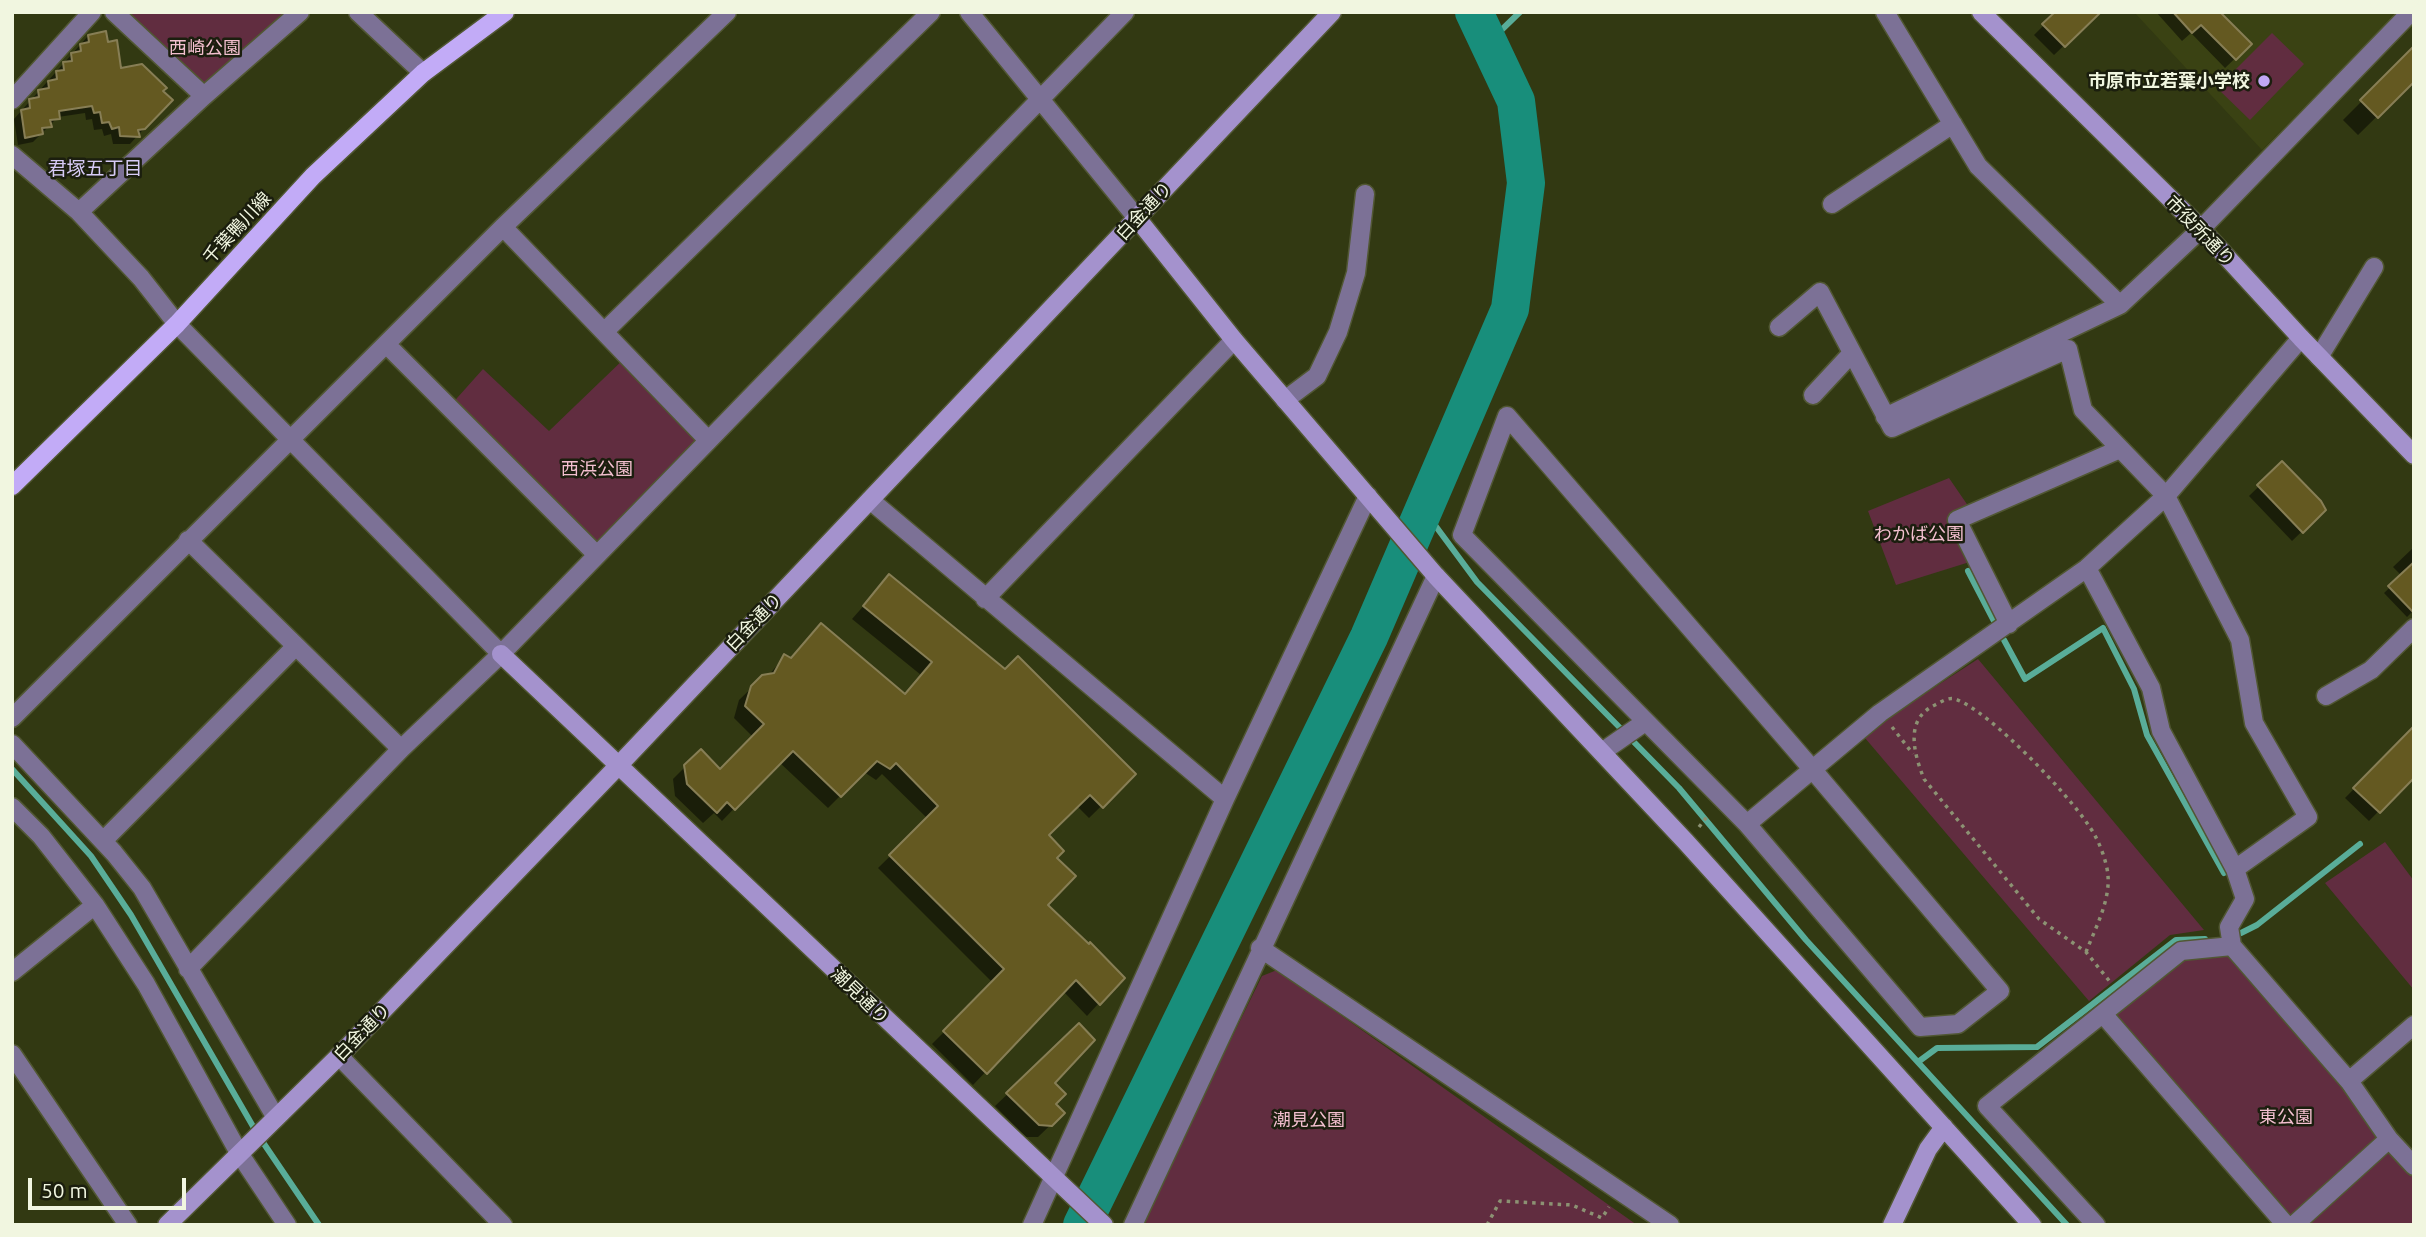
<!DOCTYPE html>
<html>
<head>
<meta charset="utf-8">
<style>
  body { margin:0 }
  #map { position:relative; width:2426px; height:1237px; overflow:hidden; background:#323912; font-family:Ubuntu,sans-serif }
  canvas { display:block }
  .frame { position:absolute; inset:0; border:14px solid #f1f6e0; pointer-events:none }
  .scale { position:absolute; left:28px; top:1178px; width:158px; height:32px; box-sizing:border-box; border:4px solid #f1f6e0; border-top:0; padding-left:9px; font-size:21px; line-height:24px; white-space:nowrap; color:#f1f6e0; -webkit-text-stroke:5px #1b1e0e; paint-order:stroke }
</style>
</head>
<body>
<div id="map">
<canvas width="2426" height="1237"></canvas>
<div class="frame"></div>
<div class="scale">50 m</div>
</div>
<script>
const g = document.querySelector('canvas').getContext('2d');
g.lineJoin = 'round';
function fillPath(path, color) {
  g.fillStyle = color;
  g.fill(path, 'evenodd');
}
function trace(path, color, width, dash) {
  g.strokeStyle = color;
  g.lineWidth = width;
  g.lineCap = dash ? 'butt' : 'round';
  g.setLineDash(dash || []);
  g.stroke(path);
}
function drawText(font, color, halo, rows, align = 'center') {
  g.font = font + ' Ubuntu,"Noto Sans JP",sans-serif';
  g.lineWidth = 5;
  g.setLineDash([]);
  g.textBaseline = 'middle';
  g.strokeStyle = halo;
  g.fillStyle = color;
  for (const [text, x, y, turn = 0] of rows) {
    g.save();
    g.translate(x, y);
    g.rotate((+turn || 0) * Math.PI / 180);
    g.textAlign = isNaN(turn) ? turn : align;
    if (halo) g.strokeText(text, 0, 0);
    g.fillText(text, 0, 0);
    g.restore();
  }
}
const built = new Path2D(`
  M2134,12H2399L2262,150Z`);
const green = new Path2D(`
  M114,12H300L204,96Z
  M2272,33L2304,64L2250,120L2217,88Z
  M628,355L708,440L597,555L449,407L483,369L549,431Z
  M1949,478L1973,513L1957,520L1976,560L1896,585L1868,511Z
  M1978,659L2204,930L2170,935L2089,1001L1865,738L1895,713Z
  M2385,842L2414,881V990L2325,883Z
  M2232,946L2414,1166V1225H2286L2103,1014L2181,951Z
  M1277,970L1637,1225H1147L1144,1217L1262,976Z`);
const shadow = new Path2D(`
  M2057,12H2099L2054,55L2034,35Z
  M2156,12H2218L2250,44L2225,68L2191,33L2182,41Z
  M88,36L107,44L120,70L161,91L170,100L130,144H113L111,134L104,136L102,129L94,130L92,119L86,120L85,113L58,117L33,142L18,145L14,119Z
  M2414,49V80L2358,135L2343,120Z
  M2282,464L2324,510L2292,541L2249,496Z
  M2414,547V610L2407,617L2384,593L2402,576L2393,567Z
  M889,577L1134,774L1089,818L1077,806L1047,836L1055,858L1045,905L1099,1003L1087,1016L1063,991L973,1085L932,1044L993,983L878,868L928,819L882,774L876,780L864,772L828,808L779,762L722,821L714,813L703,823L675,796L673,779L701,751L720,771L753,737L734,718L739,700L763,677L768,676L785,656L904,695L921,675L852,619Z
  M2414,728V775L2369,821L2345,798Z
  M1079,1026L1052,1083L1054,1104L1063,1113L1038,1137H1026L995,1106Z`);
const stream = new Path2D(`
  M1488,43L1520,12
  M1423,509L1477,582L1679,788L1806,940L2067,1225
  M1968,571L1994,621
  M2004,640L2025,679L2103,628L2134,689L2147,735L2224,873
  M12,769L91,856L131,915L258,1135L319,1225
  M2241,933L2257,925L2360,844
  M1918,1062L1937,1048L2037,1047L2176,940L2205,939`);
const river = new Path2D(`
  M1082,1225L1369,637L1510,309L1526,183L1516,101L1474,12`);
const building = new Path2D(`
  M2055,12H2101L2065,47L2042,24Z
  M2173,12H2220L2252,44L2236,60L2201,25L2192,33Z
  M106,31L108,42L117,40L121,68L142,64L167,88L163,91L173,100L145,129L138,130L140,137L120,136L119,127L112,129L109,122L102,123L100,112L94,113L92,106L59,111L60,119L50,120L52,127L42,128L43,134L25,138L21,110L30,108L29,99L39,97L38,90L49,88L48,81L57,79L56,71L64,70L63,62L72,61L71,53L81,51L80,44L89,42L88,35Z
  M2414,46V82L2378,118L2360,100Z
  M2282,461L2321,501L2326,510L2303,533L2257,485Z
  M2414,562V613L2388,586Z
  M889,574L1005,669L1018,656L1136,774L1103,808L1090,795L1049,835L1064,851L1057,858L1076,876L1048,905L1089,944L1090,942L1125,978L1100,1005L1076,980L987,1074L943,1031L1004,969L889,855L938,806L896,763L890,769L877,761L841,797L793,751L735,810L727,802L717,813L687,784L684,765L701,749L720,769L764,724L745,706L751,686L762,675L774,673L784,654L791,658L821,623L905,694L932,662L863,606Z
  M2414,726V778L2380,813L2353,788Z
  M1079,1023L1095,1040L1055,1083L1066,1094L1056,1104L1065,1113L1052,1126L1039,1125L1006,1093Z`);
const path = new Path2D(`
  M1892,727L1913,754
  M1699,827L1709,814
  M2086,952C2095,929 2110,901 2108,876C2107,861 2098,838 2089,826C2068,794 1990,711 1955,699C1948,697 1941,702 1935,705C1904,719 1914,754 1924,779L2039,919L2086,952L2111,983
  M1487,1225L1500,1201L1572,1205L1602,1218L1609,1207`);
const street = new Path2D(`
  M114,12L204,96
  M358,12L423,73
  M969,12L1137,218
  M1885,12L1978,166L2120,305
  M12,100L92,12
  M12,155L79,212L141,278L177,324L501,654
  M1832,204L1953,124
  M79,212L204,96L300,12
  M503,227L708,440
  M1779,327L1820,292L1892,428L2068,349L2083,410L2166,496L2240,640L2254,723L2308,817L2235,869
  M605,331L931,12
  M386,344L597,555
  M2319,357L2374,267
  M1813,395L1852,353
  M1285,400L1317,376L1338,332L1356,273L1365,194
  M1507,416L1813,770L2000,991L1958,1024L1920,1027L1747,824L1462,535Z
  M1885,417L2120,305L2201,229L2411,12
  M870,500L1225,799
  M188,540L401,749
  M2087,568L2151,688L2161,731L2235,869L2245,899L2229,927L2232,946L2349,1081L2389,1139L2414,1166
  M985,599L1234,340
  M2009,624L1957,520L2120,449
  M2326,696L2371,670L2414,628
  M12,718L503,227L727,12
  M12,744L114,853L142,888L276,1118
  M1602,752L1645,722
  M12,807L41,836L95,905L146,984L239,1153L287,1225
  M1747,824L1880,713L2087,568L2166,496L2301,338
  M103,841L295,647
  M1260,948L1670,1225
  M188,969L401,749L501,654L1125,12
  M12,972L95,905
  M2103,1014L2286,1225
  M12,1054L128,1225
  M339,1056L503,1225
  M2349,1081L2414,1025
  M1032,1225L1225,799L1368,496
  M1133,1225L1436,576
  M2096,1225L1987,1106L2181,951L2232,946
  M2294,1225L2389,1139`);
const secondary = new Path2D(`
  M1981,12L2201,229L2301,338L2414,455
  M1137,218L1234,340L1436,576L1686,842L2032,1225
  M501,654L1104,1225
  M167,1225L339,1056L618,766L1332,12
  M1892,1225L1928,1149L1944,1127`);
const primary = new Path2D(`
  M12,486L177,324L313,176L423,73L505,12`);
const markers = [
  [2264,81,7,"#c0a8f4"]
];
const parkNames = [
  ["西崎公園",205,48],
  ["西浜公園",597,469],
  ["わかば公園",1919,534],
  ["東公園",2286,1117],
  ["潮見公園",1309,1120]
];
const poiNames = [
  ["市原市立若葉小学校",2250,81]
];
const streetNames = [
  ["白金通り",1144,211,-47],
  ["千葉鴨川線",237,228,-47],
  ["市役所通り",2200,231,46],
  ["白金通り",754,622,-46],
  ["潮見通り",860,996,44],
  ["白金通り",362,1032,-46]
];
const neighbourhoodNames = [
  ["君塚五丁目",95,169]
];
fillPath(built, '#3a4213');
fillPath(green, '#612d40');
fillPath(shadow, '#0007');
trace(stream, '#59ad99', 6);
trace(river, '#188e7b', 38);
fillPath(building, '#645921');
trace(building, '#877e55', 2);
trace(street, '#515733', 21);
trace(secondary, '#515733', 21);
trace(primary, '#515733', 21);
trace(path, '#8c9273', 3.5, [3.5, 5]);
trace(street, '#7c7196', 18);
trace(secondary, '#a492cd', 18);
trace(primary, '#c2abf7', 18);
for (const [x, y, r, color] of markers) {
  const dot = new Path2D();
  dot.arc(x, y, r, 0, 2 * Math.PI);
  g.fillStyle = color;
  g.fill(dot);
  trace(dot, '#1b1e0e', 2.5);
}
drawText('18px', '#f3bfcf', '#1b1e0e', parkNames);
drawText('bold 18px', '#f1f6e0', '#1b1e0e', poiNames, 'right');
drawText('18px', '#f1f6e0', '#1b1e0e', streetNames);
drawText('19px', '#d7cbf6', '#1b1e0e', neighbourhoodNames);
</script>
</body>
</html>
